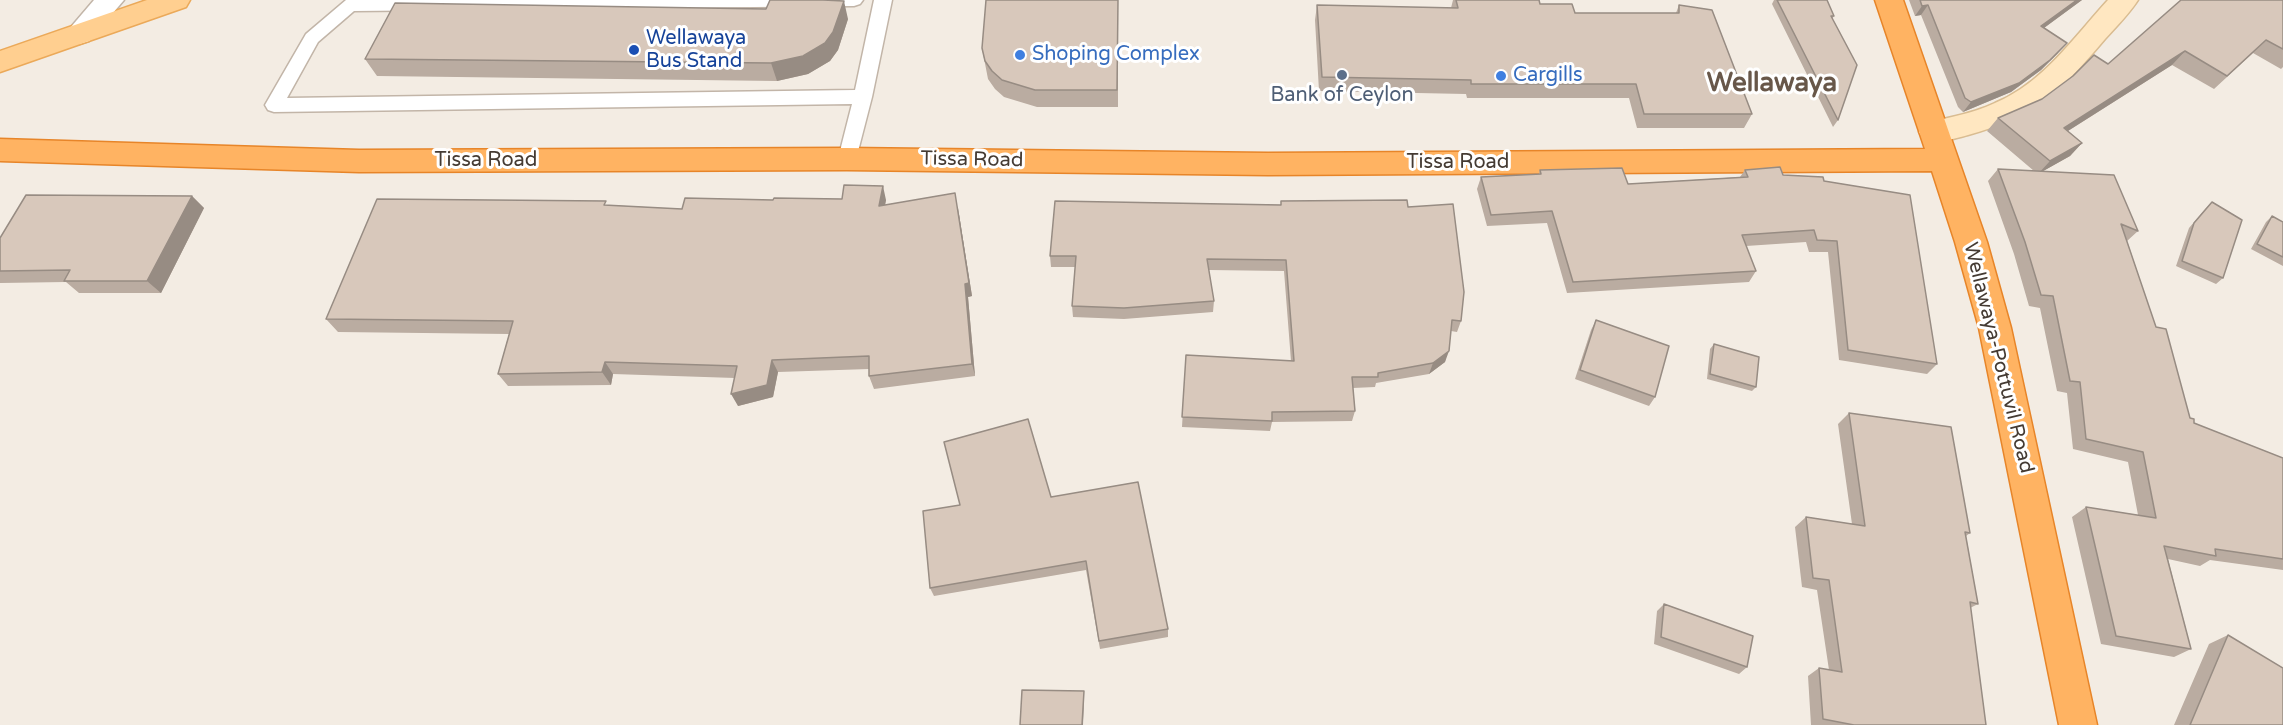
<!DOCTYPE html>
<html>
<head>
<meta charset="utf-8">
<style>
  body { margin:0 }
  canvas { display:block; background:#f3ece3 }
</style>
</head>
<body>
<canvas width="2283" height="725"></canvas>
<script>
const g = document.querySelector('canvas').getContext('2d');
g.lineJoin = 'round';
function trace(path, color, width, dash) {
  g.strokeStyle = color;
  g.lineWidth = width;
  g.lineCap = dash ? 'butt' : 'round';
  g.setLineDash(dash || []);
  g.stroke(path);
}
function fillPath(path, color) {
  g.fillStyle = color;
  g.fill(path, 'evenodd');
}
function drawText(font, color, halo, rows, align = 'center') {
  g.font = font + ' "Varela Round",sans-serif';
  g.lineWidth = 6;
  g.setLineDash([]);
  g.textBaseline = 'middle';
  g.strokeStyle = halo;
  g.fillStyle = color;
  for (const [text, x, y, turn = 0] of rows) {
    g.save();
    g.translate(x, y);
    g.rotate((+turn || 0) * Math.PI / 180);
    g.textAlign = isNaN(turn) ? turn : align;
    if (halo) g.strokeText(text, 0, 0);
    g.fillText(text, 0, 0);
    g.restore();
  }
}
const lane = new Path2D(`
  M346,0H863L860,4L854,6L354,11L318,42L287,98L855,90L874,0H892L872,97L856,159L854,164L847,166L840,164L838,159L852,104L274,112L268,110L265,105L306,34Z`);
const street = new Path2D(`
  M94,0H124L89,41L79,44L69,41L65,34Z`);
const secondary = new Path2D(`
  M2108,0H2138C2129,14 2116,27 2105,39C2062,90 2035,117 1968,135C1953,139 1939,144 1924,140L1919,132L1924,124C1948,117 1972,114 1995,103C2043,83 2074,37 2108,0Z`);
const primary = new Path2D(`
  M147,0H190L186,7L0,72V51Z`);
const highway = new Path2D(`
  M1875,0H1903L1987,242L2011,328L2097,725H2059L1979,328L1955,242L1932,171L1268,175L847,170L359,172L0,161V139L359,150L847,148L1268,153L1925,149Z`);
const wall = new Path2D(`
  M1118,0V107H1037L1004,97L995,89L988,79L982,48Z
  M1453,0H1539L1540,4L1575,13H1676L1679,5L1752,114L1744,128H1637L1629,98H1467L1466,94L1319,91L1315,20L1317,5L1451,8Z
  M1774,0H1827L1834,16L1832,19L1838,120L1833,127L1772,4Z
  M1909,0H2082L2044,28L2058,53L2041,70L2011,92L1963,112L1958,107L1921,15L1915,16Z
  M2283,0V67L2281,69L2253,53L2214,89L2172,65L2068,131L2082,143L2070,156L2043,171L2138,231L2127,241L2156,327L2190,418L2194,423L2283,458V570L2210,560L2200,566L2168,559L2191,649L2174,657L2101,644L2072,517L2086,507L2138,515L2128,462L2073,449L2067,393L2057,391L2040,308L2029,306L2014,254L1988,181L1998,169L2034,171L1987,131L1998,118L2042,99L2108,64Z
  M848,19L838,50L830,61L808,74L777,81L377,76L365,59Z
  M1540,170L1628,184L1740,177L1745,170L1824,181L1937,364L1927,374L1839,360L1828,252H1809L1806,242L1746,246L1756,271L1749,282L1567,293L1547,223L1487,226L1477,189L1481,177L1539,174Z
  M192,196L204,208L161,293H79L66,282L0,283V238Z
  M773,200H886L885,205L958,208L972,296L968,297L975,376L874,389L869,376V369L778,372L773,397L738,406L735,378L613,374L611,385L508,386L498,374L509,334L338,332L326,319L608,205L682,209Z
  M1281,201L1408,207L1461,321L1457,332L1451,331L1445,362L1429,374L1376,383L1375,387L1353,388L1355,411L1352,421L1272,422L1270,431L1182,427L1186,355L1291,361L1284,271L1209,270L1214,301L1213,312L1124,319L1073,317L1072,306L1075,267H1051L1050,256L1281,205Z
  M2212,202L2223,278L2216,284L2176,266L2189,228L2206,208Z
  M2272,216L2283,222V266L2251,249L2266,222Z
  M1596,320L1655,397L1649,406L1575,379L1591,330Z
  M1714,344L1756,387L1752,391L1707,379L1710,349Z
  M1849,413L1970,533L1966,536L1978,604L1970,608L1986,725H1811L1808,676L1819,668L1829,670L1817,590L1802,587L1795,527L1806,517L1852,524L1838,424Z
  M1051,497L1168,629V637L1100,649L1086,570L934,596L930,588Z
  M1664,604L1747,667L1739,674L1654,644L1657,611Z
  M2228,635L2283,725H2174L2209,644Z`);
const shadedWall = new Path2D(`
  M2077,0H2082L2033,36L2041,26Z
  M844,1L848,19L838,50L830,61L808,74L777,81L771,63Z
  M1928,5L1921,15L1915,16L1922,6Z
  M2067,43L2058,53L2041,70L2011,92L1963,112L1971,102Z
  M2185,51L2172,65L2052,141L2064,128Z
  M2082,143L2070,156L2038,174L2050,161Z
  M883,186L886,200L882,220L879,206Z
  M192,196L204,208L161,293L147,281Z
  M958,208L972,296L968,297L975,376L972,364Z
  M1449,351L1445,362L1429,374L1433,363Z
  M772,360L778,372L773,397L738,406L731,394Z
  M605,362L613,374L611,385L602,372Z
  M1084,691V697L1083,725H1082Z`);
const building = new Path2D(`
  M770,0H823L844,1L833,32L825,43L803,56L771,63L365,59L395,3L766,9Z
  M986,0H1118L1117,90H1035L1002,80L992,71L985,61L982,48Z
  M1456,0H1539L1540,4H1572L1575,13H1679V5L1712,10L1752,114H1644L1636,84H1471V80L1322,77L1317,5L1458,8Z
  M1777,0H1827L1834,16H1831L1857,65L1838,120Z
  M1920,0H2077L2041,26L2067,43L2050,60L2019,83L1971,102L1965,98L1928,5L1922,6Z
  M2181,0H2283V49L2266,40L2227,76L2185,51L2064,128L2082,143L2050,161L1998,118L2042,99L2073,76L2094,55L2108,64Z
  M1780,167L1783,175L1823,177L1824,181L1910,195L1937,364L1848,350L1837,241L1817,240L1814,230L1742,235L1756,271L1573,282L1552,211L1491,215L1481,177L1541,174L1540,170L1622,168L1628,184L1748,177L1745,170Z
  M1998,169L2114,175L2138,231L2121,224L2156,327L2166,329L2190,418L2194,419V423L2283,458V559L2215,549L2216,556L2164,546L2191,649L2116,636L2086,507L2156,518L2143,452L2086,439L2080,382L2070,381L2053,296L2041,295L2025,242Z
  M844,185L883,186L879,206L955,193L969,283L965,284L972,364L869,376V356L772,360L767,385L731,394L737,366L605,362L602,372L498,374L513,321L326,319L377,199L606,201L604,205L682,209L685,198L773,200L774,198L842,199Z
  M26,195L192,196L147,281H64L70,270L0,271V238Z
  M1407,200L1408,207L1453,204L1464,292L1461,321L1452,320L1449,351L1433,363L1378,373V377H1352L1355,411L1272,412V421L1182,417L1186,355L1294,361L1286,260L1207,259L1214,301L1124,308L1072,306L1076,256H1050L1055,201L1281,205V201Z
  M2212,202L2242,220L2223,278L2182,261L2194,223Z
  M2272,216L2283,222V257L2257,244Z
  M1596,320L1669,346L1655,397L1580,370Z
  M1714,344L1759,357L1756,387L1710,374Z
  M1849,413L1951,427L1970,533L1965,532L1978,604L1970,602L1986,725H1854L1823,719L1819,668L1842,672L1829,580L1813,578L1806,517L1865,526Z
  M1028,419L1051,497L1138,482L1168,629L1099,641L1086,561L930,588L923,511L960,505L944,442Z
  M1664,604L1753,636L1747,667L1661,637Z
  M2228,635L2283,668V725H2190Z
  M1022,690L1084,691L1082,725H1020Z`);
const markers = [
  [634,50,6,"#1a4fb4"],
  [1020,55,6,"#3f7fe0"],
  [1342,75,6,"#5c6f8a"],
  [1501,76,6,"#3f7fe0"]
];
const transitNames = [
  ["Wellawaya",646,39],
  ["Bus Stand",646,62]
];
const shopNames = [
  ["Shoping Complex",1032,55],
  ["Cargills",1513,76]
];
const serviceNames = [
  ["Bank of Ceylon",1342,96]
];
const streetNames = [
  ["Tissa Road",972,160,1],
  ["Tissa Road",486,161],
  ["Tissa Road",1458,163],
  ["Wellawaya-Pottuvil Road",1998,358,76]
];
const districtNames = [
  ["Wellawaya",1772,84]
];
trace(lane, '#c2b5a8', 3);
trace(street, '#c2b5a8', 3);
trace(secondary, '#d9bc91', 3);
trace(primary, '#eba959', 3);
trace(highway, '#e78529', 3);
fillPath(lane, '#fff');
fillPath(street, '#fff');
fillPath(secondary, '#ffe7c1');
fillPath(primary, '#ffcf90');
fillPath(highway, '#ffb362');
fillPath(wall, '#baaca1');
fillPath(shadedWall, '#978c83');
fillPath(building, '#d8c8bb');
trace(building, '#978c83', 1.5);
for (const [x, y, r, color] of markers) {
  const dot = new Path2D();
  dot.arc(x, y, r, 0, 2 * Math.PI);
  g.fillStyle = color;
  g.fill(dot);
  trace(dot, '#fff', 2);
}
drawText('20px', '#164399', '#fff', transitNames, 'left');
drawText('20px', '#366cbe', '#fff', shopNames, 'left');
drawText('20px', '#4e5e75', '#fff', serviceNames);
drawText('20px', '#453b33', '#fff', streetNames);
drawText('bold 26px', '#685749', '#fff', districtNames);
</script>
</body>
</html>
